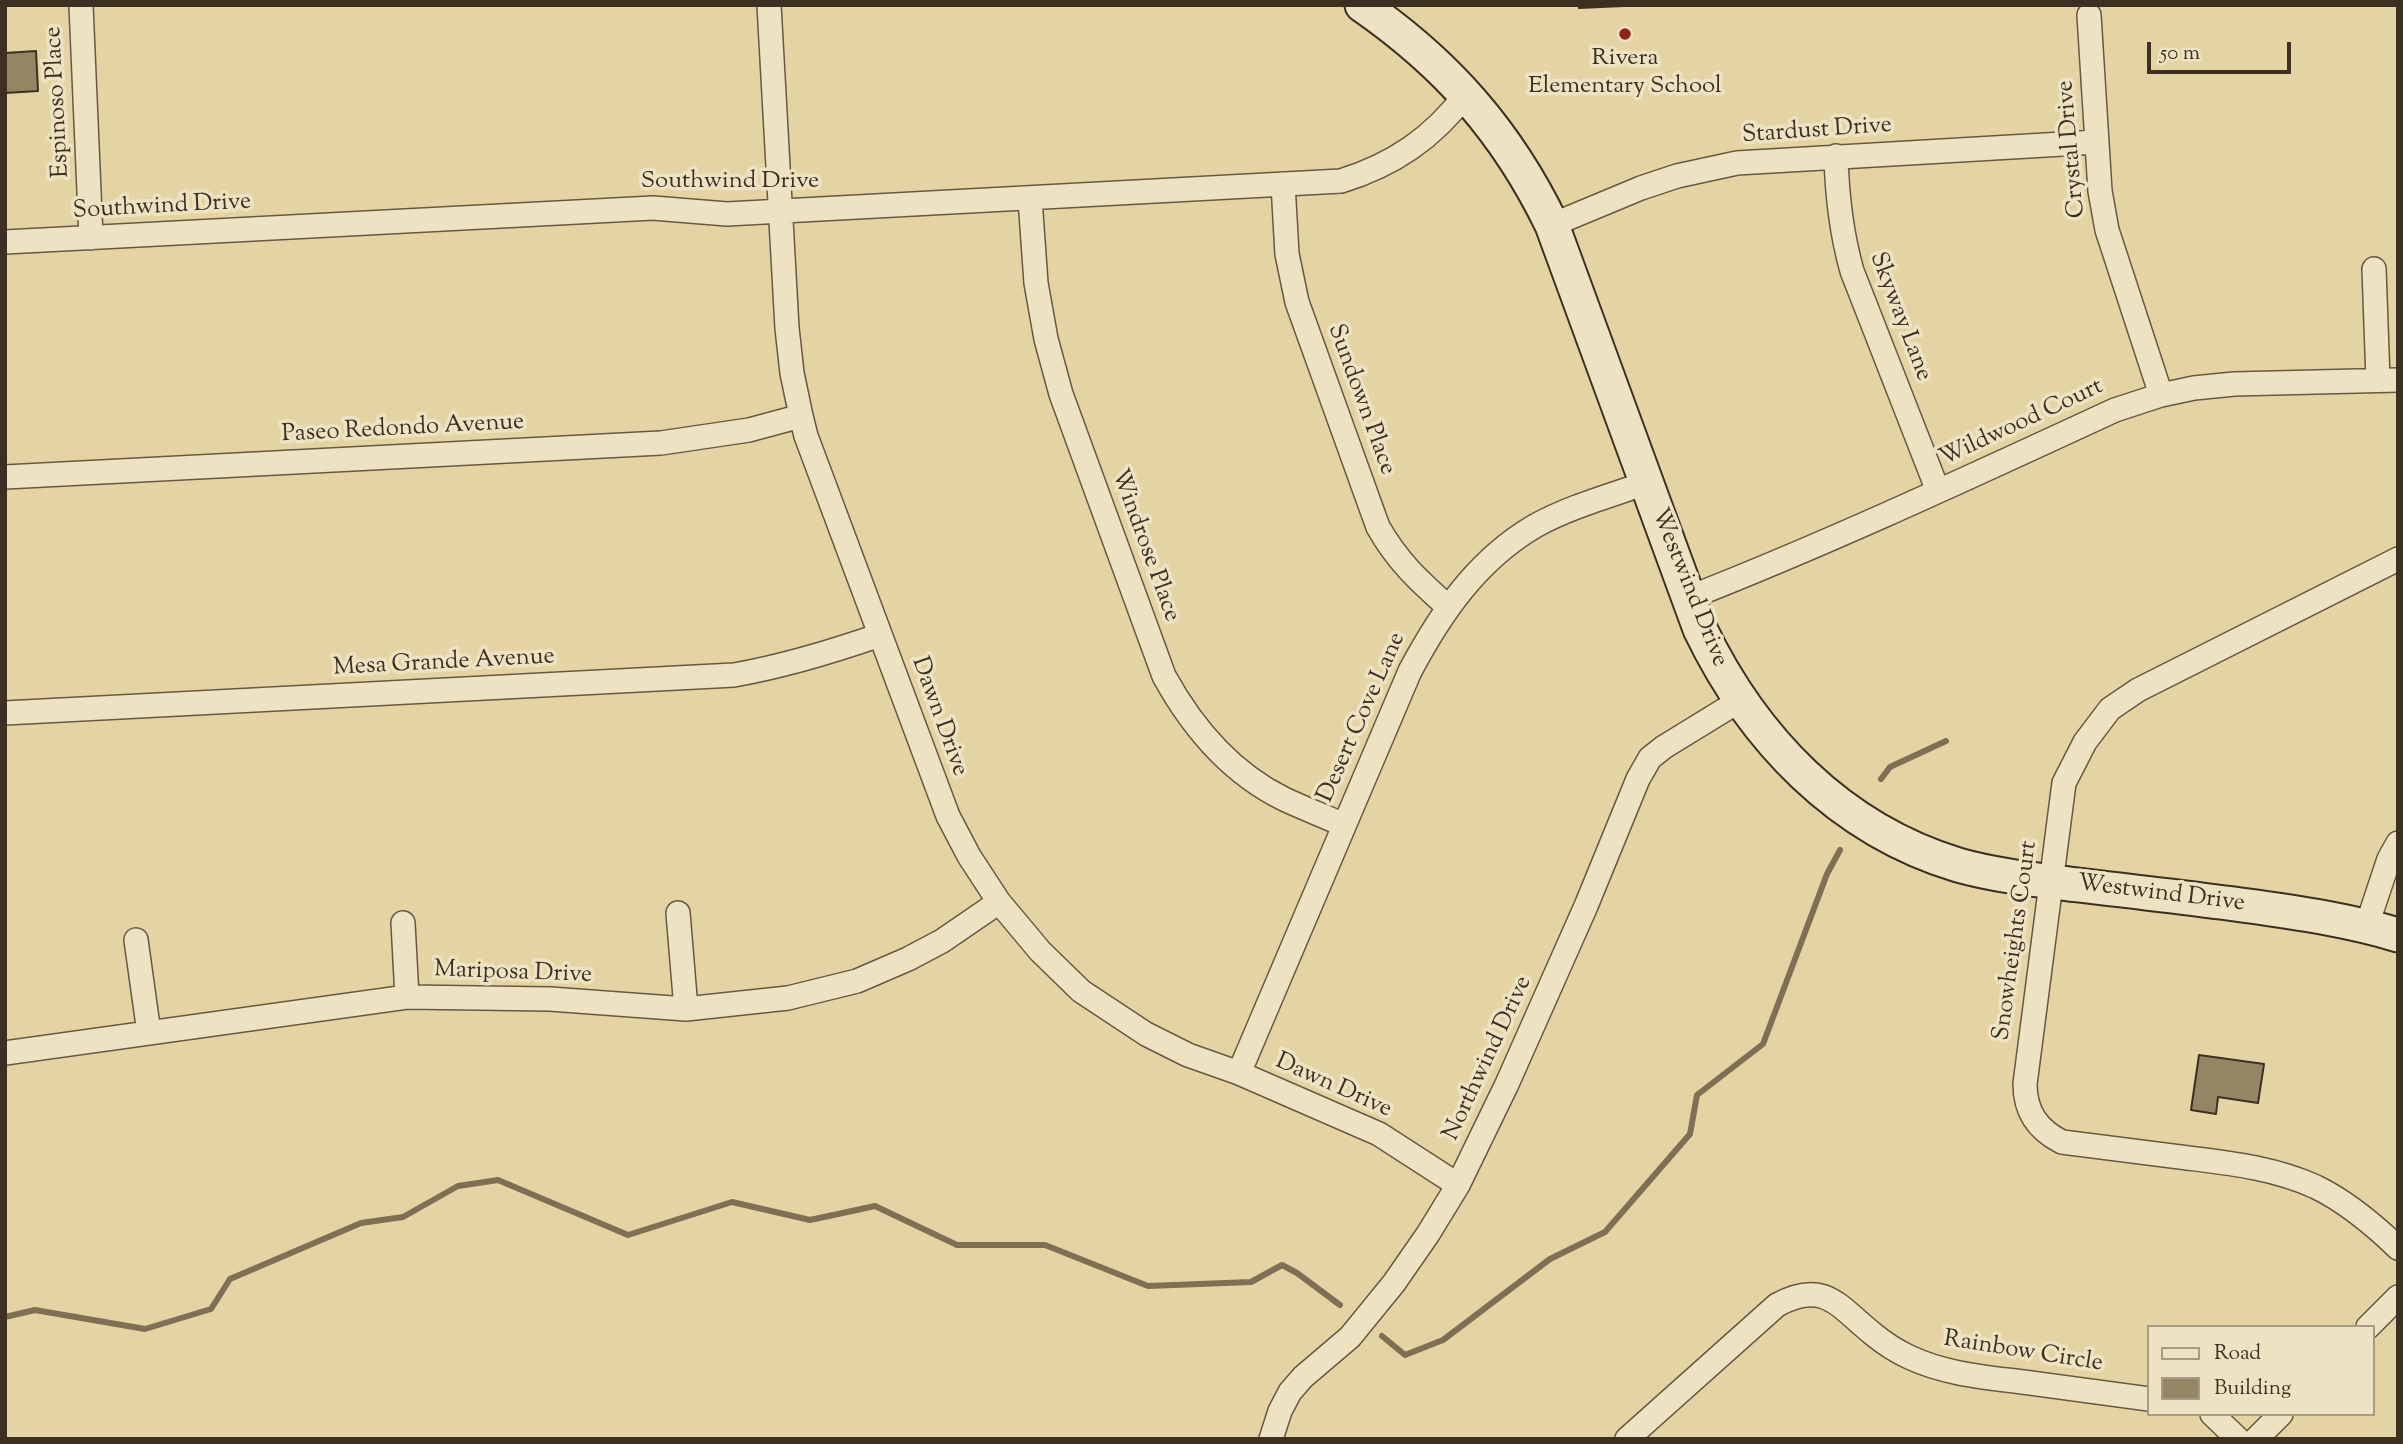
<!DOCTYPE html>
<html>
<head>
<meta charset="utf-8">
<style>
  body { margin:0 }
  #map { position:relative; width:2403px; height:1444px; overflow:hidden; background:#e4d4a3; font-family:"Sorts Mill Goudy",serif }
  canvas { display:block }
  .frame { position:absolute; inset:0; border:7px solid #3d2f22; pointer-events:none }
  .legend { position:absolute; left:2147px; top:1325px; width:228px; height:91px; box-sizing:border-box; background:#ede3c3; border:2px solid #a79b83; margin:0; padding:9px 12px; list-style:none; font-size:21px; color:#3d2f22 }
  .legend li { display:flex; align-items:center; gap:14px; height:35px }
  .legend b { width:35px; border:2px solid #a79b83 }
  .scale { position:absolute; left:2147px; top:42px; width:144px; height:32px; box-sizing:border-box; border:4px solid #3d2f22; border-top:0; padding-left:9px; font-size:21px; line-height:24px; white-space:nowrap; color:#3d2f22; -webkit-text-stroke:5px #ede3c3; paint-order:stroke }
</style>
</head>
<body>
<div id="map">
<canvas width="2403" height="1444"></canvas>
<div class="frame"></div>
<ul class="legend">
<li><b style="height:9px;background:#ede3c3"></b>Road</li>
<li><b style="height:19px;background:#948565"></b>Building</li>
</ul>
<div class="scale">50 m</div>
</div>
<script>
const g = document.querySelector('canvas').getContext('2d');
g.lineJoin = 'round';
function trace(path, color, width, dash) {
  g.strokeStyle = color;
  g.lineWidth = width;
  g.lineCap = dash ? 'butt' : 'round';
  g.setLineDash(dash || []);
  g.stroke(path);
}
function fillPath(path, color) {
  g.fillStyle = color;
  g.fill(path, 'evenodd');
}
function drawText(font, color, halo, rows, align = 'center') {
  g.font = font + ' "Sorts Mill Goudy",serif';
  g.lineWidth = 7;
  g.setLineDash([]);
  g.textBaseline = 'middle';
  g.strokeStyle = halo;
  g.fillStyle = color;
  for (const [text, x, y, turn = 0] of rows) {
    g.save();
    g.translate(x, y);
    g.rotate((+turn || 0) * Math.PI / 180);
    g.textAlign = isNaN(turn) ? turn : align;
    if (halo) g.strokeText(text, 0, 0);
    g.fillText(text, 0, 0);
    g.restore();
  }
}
const stream = new Path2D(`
  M1881,779L1890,767L1946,741
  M5,1317L35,1310L145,1329L211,1309L230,1279L361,1223L403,1217L458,1186L498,1180L628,1235L732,1202L810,1220L875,1206L957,1245H1045L1148,1286L1251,1282L1282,1265L1297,1273L1340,1305
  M1382,1336L1405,1355L1443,1340L1550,1259L1605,1232L1690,1134L1697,1095L1763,1044L1827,874L1840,850`);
const building = new Path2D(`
  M1579,5H1646L1579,8Z
  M36,51L38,91L5,93V53Z
  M2199,1055L2264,1064L2258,1103L2218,1097L2216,1114L2191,1110Z`);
const minor = new Path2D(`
  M81,5L91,238
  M769,5L787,328L792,373L801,416L806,436L948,816L969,856L999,902L1040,951L1081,991L1146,1034L1188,1055L1239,1073L1379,1134L1458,1185
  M2089,15L2100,191L2107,230L2161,395
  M1836,156C1837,196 1841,232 1852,271L1938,491
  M1283,184L1287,254L1297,302L1378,527C1398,562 1418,580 1448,607
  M1030,199L1036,283L1046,339L1061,394L1164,676C1192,727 1231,773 1284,799C1303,808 1324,816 1344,825
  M1552,225L1641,188L1677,176L1737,163L2097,142
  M5,242L653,208L727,214L1341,181C1393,165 1433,138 1466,94
  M2374,269L2378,380
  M5,477L661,443L749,430L801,416
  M2398,559L2138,690L2110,709L2085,742L2064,783L2025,1084C2025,1112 2038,1130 2062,1142C2102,1147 2141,1152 2180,1157C2227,1163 2272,1167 2316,1187C2347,1202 2373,1224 2398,1248
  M1688,598C1833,541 1974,475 2115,410L2161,395L2194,388L2234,384L2398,380
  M5,713L734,675C785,666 831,652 880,635
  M678,913L686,1009
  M403,923L407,997
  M2367,925L2389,859L2398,843
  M136,940L149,1033
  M5,1053L407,997L550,999L686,1009L788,998L857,981L908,959L942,941L999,902
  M1239,1073L1410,671C1441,613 1477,560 1535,526C1569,507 1609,496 1646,483
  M2368,1327L2398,1297
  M2212,1414L2238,1439
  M1271,1439L1280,1411L1290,1392L1303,1377L1350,1337L1394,1283L1428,1234L1458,1185L1507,1084L1586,906L1638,779L1650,758L1664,747L1739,701
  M1627,1439L1777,1305C1825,1279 1839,1307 1873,1334C1884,1343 1896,1351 1909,1357C1945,1374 1984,1377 2023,1382C2065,1388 2107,1393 2149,1399
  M2256,1439L2281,1414`);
const secondary = new Path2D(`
  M1362,5C1447,64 1507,132 1552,225L1700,629C1753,739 1839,829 1958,865C1997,876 2038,880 2078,885C2138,892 2198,899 2257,907C2305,914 2352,921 2398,935`);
const markers = [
  [1625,34,7,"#8f2418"]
];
const poiNames = [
  ["Rivera",1625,60],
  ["Elementary School",1625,88]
];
const streetNames = [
  ["Espinoso Place",59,102,-93],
  ["Stardust Drive",1817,132,-4],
  ["Crystal Drive",2073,149,-95],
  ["Southwind Drive",730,183],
  ["Southwind Drive",162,208,-3],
  ["Skyway Lane",1899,317,69],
  ["Sundown Place",1360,400,70],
  ["Wildwood Court",2022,424,-25],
  ["Paseo Redondo Avenue",403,430,-3],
  ["Windrose Place",1144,546,70],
  ["Westwind Drive",1688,588,68],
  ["Mesa Grande Avenue",444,664,-3],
  ["Dawn Drive",938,717,70],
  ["Desert Cove Lane",1363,718,-66],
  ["Westwind Drive",2161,895,7],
  ["Snowheights Court",2017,941,-82],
  ["Mariposa Drive",513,974,2],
  ["Northwind Drive",1489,1059,-65],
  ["Dawn Drive",1333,1087,24],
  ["Rainbow Circle",2023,1353,9]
];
trace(stream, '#7f7055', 6);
fillPath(building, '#948565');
trace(building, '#3d2f22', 2);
trace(minor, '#675842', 26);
trace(secondary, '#3d2f22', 37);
trace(minor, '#ede3c3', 23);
trace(secondary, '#ede3c3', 33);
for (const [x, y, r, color] of markers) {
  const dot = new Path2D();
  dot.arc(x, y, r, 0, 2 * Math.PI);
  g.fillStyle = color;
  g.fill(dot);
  trace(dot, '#ede3c3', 2.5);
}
drawText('24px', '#3d2f22', '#ede3c3', poiNames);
drawText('24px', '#3d2f22', '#ede3c3', streetNames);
</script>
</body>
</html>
